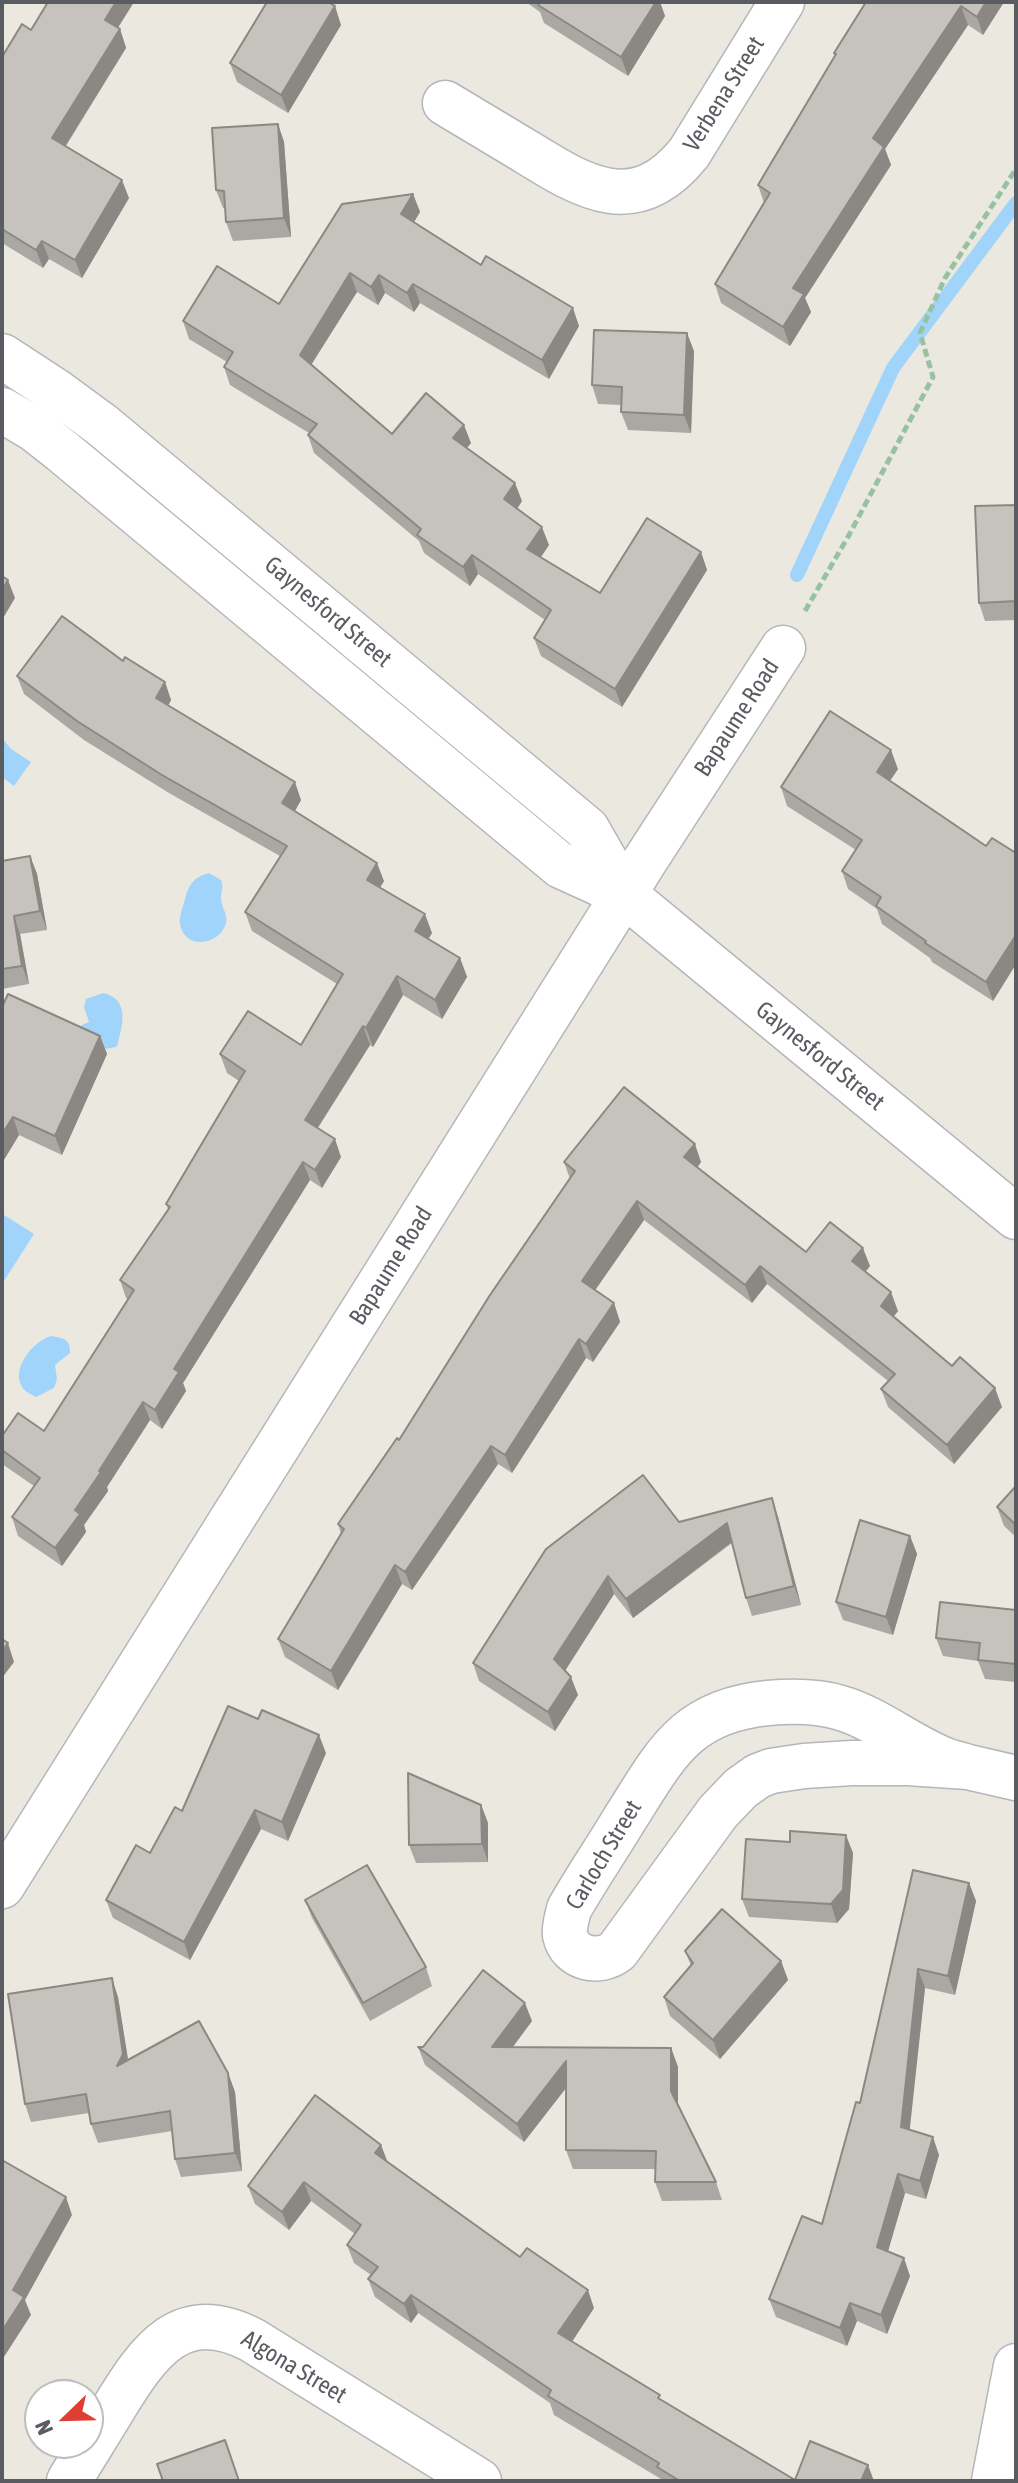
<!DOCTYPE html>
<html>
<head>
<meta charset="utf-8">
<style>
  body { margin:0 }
  #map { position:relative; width:1018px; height:2483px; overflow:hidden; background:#ebe8e0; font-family:"Asap Condensed",sans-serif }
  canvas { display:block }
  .frame { position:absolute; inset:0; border:4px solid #595c60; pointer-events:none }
  .north { position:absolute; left:24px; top:2379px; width:80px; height:80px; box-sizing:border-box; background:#fff; border:2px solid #bdbebf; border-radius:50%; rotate:247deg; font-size:22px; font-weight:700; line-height:32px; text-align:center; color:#595c60 }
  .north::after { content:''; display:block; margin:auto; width:28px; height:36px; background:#df3e32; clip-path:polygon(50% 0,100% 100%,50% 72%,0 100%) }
</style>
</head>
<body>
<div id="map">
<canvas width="1018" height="2483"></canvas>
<div class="frame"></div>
<div class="north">N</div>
</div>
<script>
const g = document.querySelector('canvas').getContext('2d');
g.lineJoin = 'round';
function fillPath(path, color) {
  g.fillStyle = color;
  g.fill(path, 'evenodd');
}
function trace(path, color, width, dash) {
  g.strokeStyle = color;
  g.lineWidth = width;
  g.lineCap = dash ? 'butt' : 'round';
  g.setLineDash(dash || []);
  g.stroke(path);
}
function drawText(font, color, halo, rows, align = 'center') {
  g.font = font + ' "Asap Condensed",sans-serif';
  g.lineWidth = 6;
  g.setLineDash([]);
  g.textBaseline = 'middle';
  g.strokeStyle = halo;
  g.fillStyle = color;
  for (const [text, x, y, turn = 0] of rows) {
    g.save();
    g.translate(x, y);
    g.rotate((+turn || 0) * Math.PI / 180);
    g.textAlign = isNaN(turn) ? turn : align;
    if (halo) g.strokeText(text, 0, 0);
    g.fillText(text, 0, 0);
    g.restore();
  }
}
const water = new Path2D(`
  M2,738L11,749L31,762L14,786L2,777Z
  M209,873L221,880C224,889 221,891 221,898C221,908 228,913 226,923C220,945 185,951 180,924C179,917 183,906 185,899C189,884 194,877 209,873Z
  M103,993C130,999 123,1025 117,1046C103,1053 86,1045 77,1033L82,1025L89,1022L84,1007L86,999Z
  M4,1215L34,1234L2,1284V1216Z
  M52,1336C64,1338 71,1340 70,1353L55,1365L57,1379L54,1388L36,1397C31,1394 23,1391 21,1385C12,1367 35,1339 52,1336Z`);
const stream = new Path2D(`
  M797,575L893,368L1016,203`);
const path = new Path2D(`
  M805,611L849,535L933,377L920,333L945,278L1016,169`);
const minor = new Path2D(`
  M445,103C472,119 498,135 525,151C583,187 635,220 689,153L782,2
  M2,356L57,392L102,425L587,829L625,895
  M2,410L34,429L62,451L561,866L625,895L1016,1217
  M968,1767C961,1764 952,1763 945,1760C909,1746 878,1719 841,1708C818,1701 791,1701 768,1703C684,1711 665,1756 624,1820C606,1850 586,1879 569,1909C567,1918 564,1926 565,1935C570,1959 599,1965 617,1951L718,1812L741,1788L758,1776L771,1771L804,1766L852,1763H908L968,1767L1016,1778
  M2,1886L646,859L783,648
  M69,2481C84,2456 100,2431 115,2406C149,2351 181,2303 252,2340L479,2481`);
const tertiary = new Path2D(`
  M994,2481L1016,2366`);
const wall = new Path2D(`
  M48,2H134L118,28L120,29L126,48L66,146L129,198L82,278L49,259L43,268L2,243V57L31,30Z
  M526,2H660L665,16L628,76L544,23L540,12Z
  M866,2H1004L983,35L968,25L885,149L891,165L805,298L811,312L790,346L721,303L715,284L764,203L758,185L835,56L834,53Z
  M341,25L288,113L237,82L230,63Z
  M278,124L284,142L291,237L233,241L226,222L225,209L223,208L216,190Z
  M413,194L420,212L414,222L579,326L549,379L420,303L414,312L385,293L378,305L357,292L311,365L392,434L471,443L467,448L522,501L517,509L549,545L541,557L600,593L701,552L707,570L622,707L541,656L534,638L545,620L478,574L470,586L424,553L419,541L314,453L308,435L309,433L230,385L224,367L227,362L189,339L183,321L279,304Z
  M694,351L691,433L628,430L621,412V405L598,404L592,385Z
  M1016,505V620L985,621L979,603Z
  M123,661L165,682L171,700L168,706L301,800L295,811L384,881L380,888L432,933L428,939L460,958L467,977L442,1019L403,995L373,1047L370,1045L318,1128L341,1157L322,1188L310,1180L183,1383L186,1391L162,1429L150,1420L107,1487L108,1491L84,1525L86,1532L62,1566L18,1536L12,1517L34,1486L2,1464V1436L44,1431L128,1300L126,1298L120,1280L168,1209L166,1204L239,1081L227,1073L220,1054L301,1045L337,984L252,931L245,912L280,856L169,793L84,740L24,694L17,676Z
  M898,769L890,780L986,846L1016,853V964L993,1001L932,962L930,958L882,924L877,909L848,889L842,871L856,850L787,806L781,787Z
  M30,856L37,874L47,930L20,934L29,984L2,989V861Z
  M2,1007L100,1036L107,1054L62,1155L19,1135L2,1163Z
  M564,1162H701L697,1168L806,1252L870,1266L865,1272L898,1311L893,1317L1002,1407L954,1464L888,1407L881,1389L888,1381L767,1284L752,1303L644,1220L595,1290L614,1303L620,1322L593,1362L586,1358L512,1473L498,1464L412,1590L402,1584L338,1690L285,1657L278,1639L341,1534L338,1524L399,1440L570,1179Z
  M1016,1486V1537L1004,1526L997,1507Z
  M778,1517L801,1605L752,1616L746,1598L732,1543L633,1618L614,1594L565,1671L578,1695L555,1731L479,1681L473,1663L679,1522Z
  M910,1536L917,1554L893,1635L843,1620L836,1602Z
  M1016,1610V1682L985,1679L978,1661L943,1656L936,1638Z
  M326,1753L288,1841L261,1829L190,1960L113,1918L106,1900L150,1853L182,1811Z
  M481,1805L488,1823V1862L416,1863L409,1845Z
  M853,1853L849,1909L837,1923L749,1917L742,1899Z
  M913,1870L969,1883L976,1901L955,1995L925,1988L909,2130L939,2155L926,2199L905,2193L888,2251L910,2276L887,2334L857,2321L847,2346L776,2317L769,2299L822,2224L860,2103Z
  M305,1900L426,1967L432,1986L370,2021L312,1918Z
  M685,1951L781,1961L788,1980L720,2059L670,2016L664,1997L691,1966Z
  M118,1997L128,2060L228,2073L235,2092L242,2171L181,2177L175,2159L172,2131L98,2143L91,2124L89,2113L31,2122L25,2104Z
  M532,2021L512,2047L671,2048L678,2067V2105L716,2182L722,2200L662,2201L655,2182L656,2169H573L566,2150V2088L524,2142L425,2065L418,2047H423Z
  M381,2145L387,2162L520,2257L594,2308L572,2342L662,2401L795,2480L874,2481H662L661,2479L554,2415L550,2403L418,2313L411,2323L375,2297L368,2279L371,2275L354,2263L347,2245L355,2234L311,2201L289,2230L255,2204L248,2186Z`);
const shadedWall = new Path2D(`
  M116,2H134L111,38L105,20Z
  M656,2H660L665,16L628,76L621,57Z
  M986,2H1004L983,35L977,17Z
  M335,6L341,25L288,113L281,95Z
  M961,6L968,25L885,149L891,165L805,298L811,312L790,346L783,327L793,288L873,138Z
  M120,29L126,48L59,156L52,138Z
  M278,124L284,142L291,237L284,218Z
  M122,180L129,198L82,278L75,260Z
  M413,194L420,212L408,232L401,214Z
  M42,241L49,259L43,268L36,250Z
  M350,273L357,292L306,373L300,355Z
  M379,275L385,293L378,305L371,287Z
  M413,284L420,303L414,312L407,293Z
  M573,308L579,326L549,379L542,360Z
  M687,333L694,351L691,433L684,415Z
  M464,425L471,443L460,456L453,438Z
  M515,483L522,501L511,518L504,499Z
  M542,527L549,545L534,567L527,549Z
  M701,552L707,570L622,707L615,689Z
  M472,555L478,574L470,586L463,567Z
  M8,580L15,598L2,620V590Z
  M165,682L171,700L162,716L156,698Z
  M891,750L898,769L884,790L877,772Z
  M295,782L301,800L289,821L282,803Z
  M30,856L37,874L47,930L40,911Z
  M377,863L384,881L373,898L367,880Z
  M425,914L432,933L422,950L415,931Z
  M14,916L20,934L29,984L22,966Z
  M1016,935V964L993,1001L986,982Z
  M460,958L467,977L442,1019L435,1000Z
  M397,976L403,995L373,1047L366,1028Z
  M363,1026L370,1045L311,1138L305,1120Z
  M100,1036L107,1054L62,1155L55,1136Z
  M13,1117L19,1135L2,1163V1134Z
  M335,1139L341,1157L322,1188L315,1170Z
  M695,1144L701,1162L691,1176L684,1157Z
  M303,1162L310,1180L183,1383L186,1391L162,1429L155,1410L174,1369Z
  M637,1201L644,1220L589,1299L582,1281Z
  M863,1248L870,1266L859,1280L852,1261Z
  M760,1266L767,1284L752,1303L745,1285Z
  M891,1292L898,1311L887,1325L881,1306Z
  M614,1303L620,1322L593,1362L586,1344Z
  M579,1339L586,1358L512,1473L505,1455Z
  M995,1388L1002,1407L954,1464L947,1445Z
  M143,1402L150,1420L107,1487L108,1491L84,1525L86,1532L62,1566L55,1548L75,1510Z
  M491,1446L498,1464L412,1590L405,1572Z
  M772,1498L778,1517L801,1605L794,1586Z
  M727,1523L733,1541L633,1618L626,1599Z
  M910,1536L917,1554L893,1635L886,1617Z
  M395,1565L402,1584L338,1690L331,1671Z
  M608,1576L614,1594L561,1677L554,1659Z
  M8,1643L14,1662L2,1678V1651Z
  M571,1677L578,1695L555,1731L548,1712Z
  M319,1735L326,1753L288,1841L282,1822Z
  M481,1805L488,1823V1862L482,1844Z
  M255,1810L261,1829L190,1960L184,1942Z
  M846,1835L853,1853L849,1909L837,1923L831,1904Z
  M969,1883L976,1901L955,1995L948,1976Z
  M781,1961L788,1980L720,2059L713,2040Z
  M918,1969L925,1988L908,2146L901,2127Z
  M112,1978L118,1997L130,2072L117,2066Z
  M525,2003L532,2021L499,2066L492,2047Z
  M671,2048L678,2067V2109L671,2091Z
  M566,2061L573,2079L524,2142L517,2124Z
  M228,2073L235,2092L242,2171L235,2153Z
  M933,2137L939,2155L926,2199L920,2181Z
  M381,2145L388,2163L375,2153Z
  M898,2174L905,2193L884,2265L877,2247Z
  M304,2182L311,2201L289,2230L282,2212Z
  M66,2197L72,2215L25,2300L31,2315L2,2360V2331L13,2290Z
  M904,2258L910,2276L887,2334L881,2315Z
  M588,2290L594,2308L565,2352L558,2333Z
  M411,2295L418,2313L411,2323L404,2304Z
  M850,2303L857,2321L847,2346L840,2328Z
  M868,2465L874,2481H861Z`);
const building = new Path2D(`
  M48,2H116L105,20L120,29L52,138L122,180L75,260L42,241L36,250L2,229V57L22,24L31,30Z
  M267,2H328L335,6L281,95L230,63Z
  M540,2H656L621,57L538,5Z
  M866,2H986L977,17L961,6L873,138L884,147L793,288L804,294L783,327L715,284L770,193L758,185L836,54L834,53Z
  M278,124L284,218L226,222L224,191L216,190L212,128Z
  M413,194L401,214L481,265L486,256L573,308L542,360L413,284L407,293L379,275L371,287L350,273L300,355L392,434L426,393L464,425L453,438L515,483L504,499L542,527L527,549L600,593L647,518L701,552L615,689L534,638L551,610L472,555L463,567L417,535L421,529L308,435L317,424L224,367L233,352L183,321L217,266L279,304L342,204Z
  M594,330L687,333L684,415L621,412L622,387L592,385Z
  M1016,505V601L979,603L975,506Z
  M2,576L8,580L2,590Z
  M62,616L123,661L125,657L165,682L156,698L295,782L282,803L377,863L367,880L425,914L415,931L460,958L435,1000L397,976L366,1028L363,1026L305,1120L335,1139L315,1170L303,1162L174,1369L179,1372L155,1410L143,1402L99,1471L101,1472L75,1510L80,1514L55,1548L12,1517L40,1478L2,1450V1436L18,1413L44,1431L134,1290L120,1280L170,1207L166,1204L245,1071L220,1054L248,1011L301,1045L343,974L245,912L287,846L162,775L77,721L17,676Z
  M830,711L891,750L877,772L986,846L992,838L1016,853V935L986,982L925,943L926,941L876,906L881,897L842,871L862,840L781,787Z
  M30,856L40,911L14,916L22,966L2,969V861Z
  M8,994L100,1036L55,1136L13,1117L2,1134V1007Z
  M624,1087L695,1144L684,1157L806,1252L830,1222L863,1248L852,1261L891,1292L881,1306L952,1366L960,1357L995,1388L947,1445L881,1389L895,1374L760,1266L745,1285L637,1201L582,1281L614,1303L586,1344L579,1339L505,1455L491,1446L405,1572L395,1565L331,1671L278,1639L344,1529L338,1524L397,1438L399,1440L490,1295L575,1171L564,1162Z
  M643,1475L679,1522L772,1498L794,1586L746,1598L727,1523L626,1599L608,1576L554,1659L571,1677L548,1712L473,1663L546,1549Z
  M1016,1486V1525L997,1507Z
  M860,1520L910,1536L886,1617L836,1602Z
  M940,1602L1016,1610V1664L978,1660L980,1643L936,1638Z
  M2,1639L8,1643L2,1651Z
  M228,1706L258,1719L262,1710L319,1735L282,1822L255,1810L184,1942L106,1900L136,1845L150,1853L175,1807L182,1811Z
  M408,1773L481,1805L482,1844L409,1845Z
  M790,1831L846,1835L843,1890L831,1904L742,1899L746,1839L790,1842Z
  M367,1865L426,1967L363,2003L305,1900Z
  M913,1870L969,1883L948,1976L918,1969L901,2127L933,2137L920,2181L898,2174L877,2247L904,2258L881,2315L850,2303L840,2328L769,2299L802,2216L822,2224L856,2102L860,2103Z
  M722,1909L781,1961L713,2040L664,1997L693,1963L685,1951Z
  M483,1970L525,2003L492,2047L671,2048V2091L716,2182H655L656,2151L566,2150V2061L517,2124L418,2047H423Z
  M112,1978L123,2054L117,2066L199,2021L228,2073L235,2153L175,2159L170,2111L91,2124L86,2094L25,2104L8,1994Z
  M315,2095L381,2145L375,2153L520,2257L527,2248L588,2290L558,2333L660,2395L658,2398L795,2480L810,2441L868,2465L861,2481H680L657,2467L659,2463L548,2396L551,2390L411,2295L404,2304L368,2279L378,2267L347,2245L361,2225L304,2182L282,2212L248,2186Z
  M2,2160L66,2197L13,2290L24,2297L2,2331Z
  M225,2440L239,2481H163L157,2464Z`);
const streetNames = [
  ["Verbena Street",724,94,-58],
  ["Gaynesford Street",328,612,40],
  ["Bapaume Road",737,718,-57],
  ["Gaynesford Street",820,1056,39],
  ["Bapaume Road",391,1266,-58],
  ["Carloch Street",604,1855,-59],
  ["Algona Street",294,2367,31]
];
fillPath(water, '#a1d4fa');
trace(stream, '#a1d4fa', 14);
trace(minor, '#b3b6ba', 47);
trace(tertiary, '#b3b6ba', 47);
trace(path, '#97c2a2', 5, [8, 4]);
trace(minor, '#fff', 44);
trace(tertiary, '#fff', 44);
fillPath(wall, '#aaa8a3');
fillPath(shadedWall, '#8b8884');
fillPath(building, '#c6c3bd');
trace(building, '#8b8884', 2);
drawText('24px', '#595c60', '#fff', streetNames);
</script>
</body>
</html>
